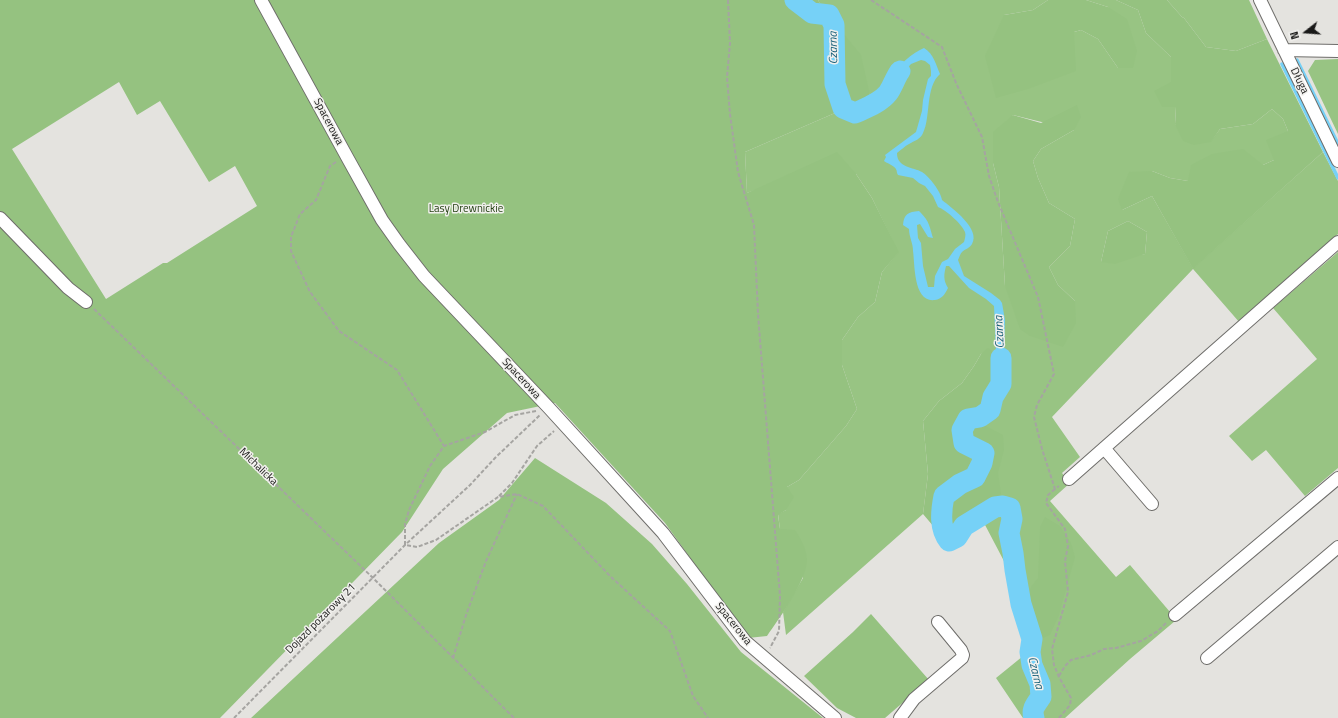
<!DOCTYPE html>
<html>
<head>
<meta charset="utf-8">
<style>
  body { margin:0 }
  #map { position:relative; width:1338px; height:718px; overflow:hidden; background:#e4e3df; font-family:"Titillium Web",sans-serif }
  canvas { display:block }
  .north { position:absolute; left:1286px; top:12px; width:40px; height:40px; -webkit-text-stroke:3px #f1f0ed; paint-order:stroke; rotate:253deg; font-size:11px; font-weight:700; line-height:16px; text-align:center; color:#191918 }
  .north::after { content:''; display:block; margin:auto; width:14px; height:18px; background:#191918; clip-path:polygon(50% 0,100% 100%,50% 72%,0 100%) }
</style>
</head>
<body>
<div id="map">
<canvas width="1338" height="718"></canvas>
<div class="north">N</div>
</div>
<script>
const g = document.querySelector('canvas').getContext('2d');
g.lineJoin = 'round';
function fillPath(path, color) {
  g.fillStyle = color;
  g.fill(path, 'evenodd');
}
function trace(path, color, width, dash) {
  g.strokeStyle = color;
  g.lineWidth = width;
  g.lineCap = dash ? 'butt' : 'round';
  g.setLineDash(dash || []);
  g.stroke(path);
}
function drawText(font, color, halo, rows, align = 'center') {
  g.font = font + ' "Titillium Web",sans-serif';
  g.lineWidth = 3;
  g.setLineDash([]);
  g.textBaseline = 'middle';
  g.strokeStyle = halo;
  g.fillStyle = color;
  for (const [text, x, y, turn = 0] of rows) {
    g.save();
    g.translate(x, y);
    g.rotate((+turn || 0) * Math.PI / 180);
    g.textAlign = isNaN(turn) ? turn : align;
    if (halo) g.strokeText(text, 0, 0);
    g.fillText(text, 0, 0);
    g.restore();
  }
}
const green = new Path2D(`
  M818,0H1048L1033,10L1004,15L1074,32L1081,30L1098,39L1118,68L1108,7L1086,0H1116L1138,10L1146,33L1171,57V82L1176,107L1175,124L1210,142L1220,129L1253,124L1272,109L1283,119L1288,131L1274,160L1263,165L1188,181L1170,178L1152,171L1122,210L1152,196L1193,268L1323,152L1338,181V234L1240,323L1193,269L1052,417L1080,457L1062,473L1070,483L1050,501L1116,577L1130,565L1170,612L1175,621L1130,659L1065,718H1023L996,678L1028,652L1005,563L984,523L963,537L954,548L934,527C938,515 936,502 940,489L947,484L957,481L962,448C954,437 955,420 968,413C974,410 980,409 984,403C994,388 993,369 992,351L981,354L974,366L962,383L939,401L923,421L928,474L923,514L786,635L783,612L803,578L780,529L778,514L786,510L787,487L799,480L846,426L857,409L842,365V340L858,317L875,302L882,272L898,252L872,198L856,174L755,190L747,193L745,152L835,113L870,95ZM1013,115L1074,130L1041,149L1033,161L1038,178L1049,203L1075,219L1070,246L1049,267L1058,285L1075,301L1005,286L999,187L993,163ZM1128,221L1147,232L1145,254L1101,262L1108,231Z
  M1167,0H1249L1267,39L1236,51L1206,47L1184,18L1182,17Z
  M1338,59V134L1308,71L1315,60Z
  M1338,252V468L1305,496L1266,450L1252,461L1229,436L1317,359L1273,308Z`);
const forest = new Path2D(`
  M0,0H818L824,10L861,55L870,95L835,113L745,152L747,193L837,152L856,174L872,198L899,252L882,272L875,302L858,317L842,340V365L857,409L846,426L799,480L787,487L794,497L786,510L778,515L780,529L795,530C801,539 806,548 807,559C807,581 780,617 767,636L748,638L665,523L555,403L507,413L443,469L402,532L220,718H0ZM119,82L137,115L160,101L209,182L235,166L257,206L167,263H163L106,299L12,149Z
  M1048,0H1086L1108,7L1127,19L1137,51L1133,68H1118L1098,39L1081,30L1074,32L1076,71L1028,89L996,98L985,56L1004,15L1033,10Z
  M1116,0H1167L1182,17L1184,18L1206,47L1236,51L1267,39L1323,152L1193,269L1152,196L1122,210L1118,199L1129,172L1152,171L1170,178L1188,181L1191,165L1212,154L1243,149L1263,165L1274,160L1266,140L1288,131L1283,119L1272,109L1253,124L1220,129L1211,142L1194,145L1183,141L1175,124L1176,107H1162L1154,91L1171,82V57L1146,33L1138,10Z
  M1077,105L1081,117L1074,130L1041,149L1033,161L1038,178L1049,203L1075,219L1070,246L1049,267L1058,285L1075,301L1076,323L1063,347L1030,336L1020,329L1005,286L999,187L993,163V132L1013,115L1041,123Z
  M1128,221L1147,232L1145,254L1115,264L1101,262L1108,231Z
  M988,348L992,351C993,369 995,388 984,403C975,415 960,411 957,431C956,437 957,444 962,448C964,450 965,449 967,451C970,456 970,462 971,467C967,472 963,477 957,481C952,484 945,485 940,489C936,502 938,515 934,527L923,514L928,474L923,421L939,401L962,383L974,366L981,354Z
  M980,423L1003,435L1004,450L998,473L1001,494L985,507L960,523L953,531L948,535C947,526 945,515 947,507C952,483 996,490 986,447L971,442L969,434V427Z
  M535,458L606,503L652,544L687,584L741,652L823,718H251L439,543L499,500Z
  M1045,517L1060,526L1071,543L1075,557L1059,615L1050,635L1043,638L1037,635L1034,632L1026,603L1031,587L1038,578L1040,527Z
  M871,614L929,680L885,718H856L837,708L804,676L853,632Z`);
const water = new Path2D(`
  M924,48C934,54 936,65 940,74C925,87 931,117 923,133C921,139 914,141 909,144C905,146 901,150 897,153C897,168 913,167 922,172C929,176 941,192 942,200C952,208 981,229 972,244C970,248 965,249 962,252C960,254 959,258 958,260L964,276L991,293L1000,300L1002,303L1005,320L1004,350L1006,364V377L1003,387L997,385L999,371L996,352L994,306L986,299L969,288L949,266H946C944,274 943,280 948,288C945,294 942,299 935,300C913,303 915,264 913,251C913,243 909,237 909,229L903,225C904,214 908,212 919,211C929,221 929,224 933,238L928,237L920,224L917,225L918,238L921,243L923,266L928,287H934L935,276L942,262L948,259L955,249L964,242C965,238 966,235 965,232C962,224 946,210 938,207L933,196L925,186L919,183L913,178L898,175L897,173C897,166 890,165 884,161L886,157L885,155L889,152L916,132L922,111L923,100L928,79L931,76V71L930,65L925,61L921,60L911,64L896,81L897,89L888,97L885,92C888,87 890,82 892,78C898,65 912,53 924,48Z`);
const stream = new Path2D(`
  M1297,60L1338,144
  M1282,64L1338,178`);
const river = new Path2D(`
  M795,0L812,13L829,15L834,25L835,84L843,108L855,113C866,108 880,103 888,93C893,86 895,78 900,71
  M1001,358V384L993,397L990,410L980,417L968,419L962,430L964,443L984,453L982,463L975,477L960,484L944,496C941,511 939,529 949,541L957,537L964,526L995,507L1003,506L1010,508L1012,519L1009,533L1013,553L1015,570L1021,604L1032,639L1030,652L1032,665L1040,684L1041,697C1036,704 1031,709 1034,718`);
const path = new Path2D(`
  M728,0L730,43L727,77L730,114L738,172L754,225L758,314L780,596L779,631L770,648
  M871,0L942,47L956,83L982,137L989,176L998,202L1038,297L1054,374L1037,405L1034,417L1042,449L1055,489L1059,486
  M336,162L330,166L316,200L300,214L291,237V251L310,292L339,331L397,370L444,446
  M94,309L373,578L514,718
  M536,411L515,415L485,432L444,446L430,466L409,510L405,524V545L417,547L436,540L498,497L517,494L543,506L610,576L670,631L693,696L708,718
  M1055,489L1048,495L1046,503L1065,529L1068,546L1065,561L1068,592L1052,649L1054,665L1059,677L1071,698L1070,705L1059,718
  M499,496L512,483L537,446L554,431
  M453,658L466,615L486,561L517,494
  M1059,676L1065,666L1071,660L1091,655L1104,649L1116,648L1141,641L1158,631L1167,622
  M234,718L405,545L470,485L495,458L540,415`);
const minor = new Path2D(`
  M261,0L347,157L382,220L399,244L424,276L549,408L663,533L745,641L835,718
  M1260,0L1338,161
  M1284,50L1338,51
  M0,218L68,288L86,302
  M1104,448L1152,504
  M1069,479L1338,242
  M1175,615L1338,478
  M1207,658L1338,547
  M900,718L914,699L962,658L963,655L961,650L938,622`);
const streetNames = [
  ["Długa",1299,81,64],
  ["Spacerowa",328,122,62],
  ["Spacerowa",521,379,47],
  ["Michalicka",258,467,44],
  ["Dojazd pożarowy 21",321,619,-45],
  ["Spacerowa",733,624,51]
];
const parkNames = [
  ["Lasy Drewnickie",466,209]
];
const waterNames = [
  ["Czarna",834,48,-91],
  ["Czarna",1000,332,-93],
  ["Czarna",1035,673,76]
];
fillPath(green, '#98c483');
fillPath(forest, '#95c280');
fillPath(water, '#76d1f7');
trace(stream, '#76d1f7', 3.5);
trace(river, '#76d1f7', 21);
trace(minor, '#6e6d6a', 14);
trace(path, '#a5a4a1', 2, [4, 2]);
trace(minor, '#fff', 12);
drawText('11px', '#191918', '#f1f0ed', streetNames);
drawText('11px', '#233f12', '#f1f0ed', parkNames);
drawText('italic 12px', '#175f79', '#f1f0ed', waterNames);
</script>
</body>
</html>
